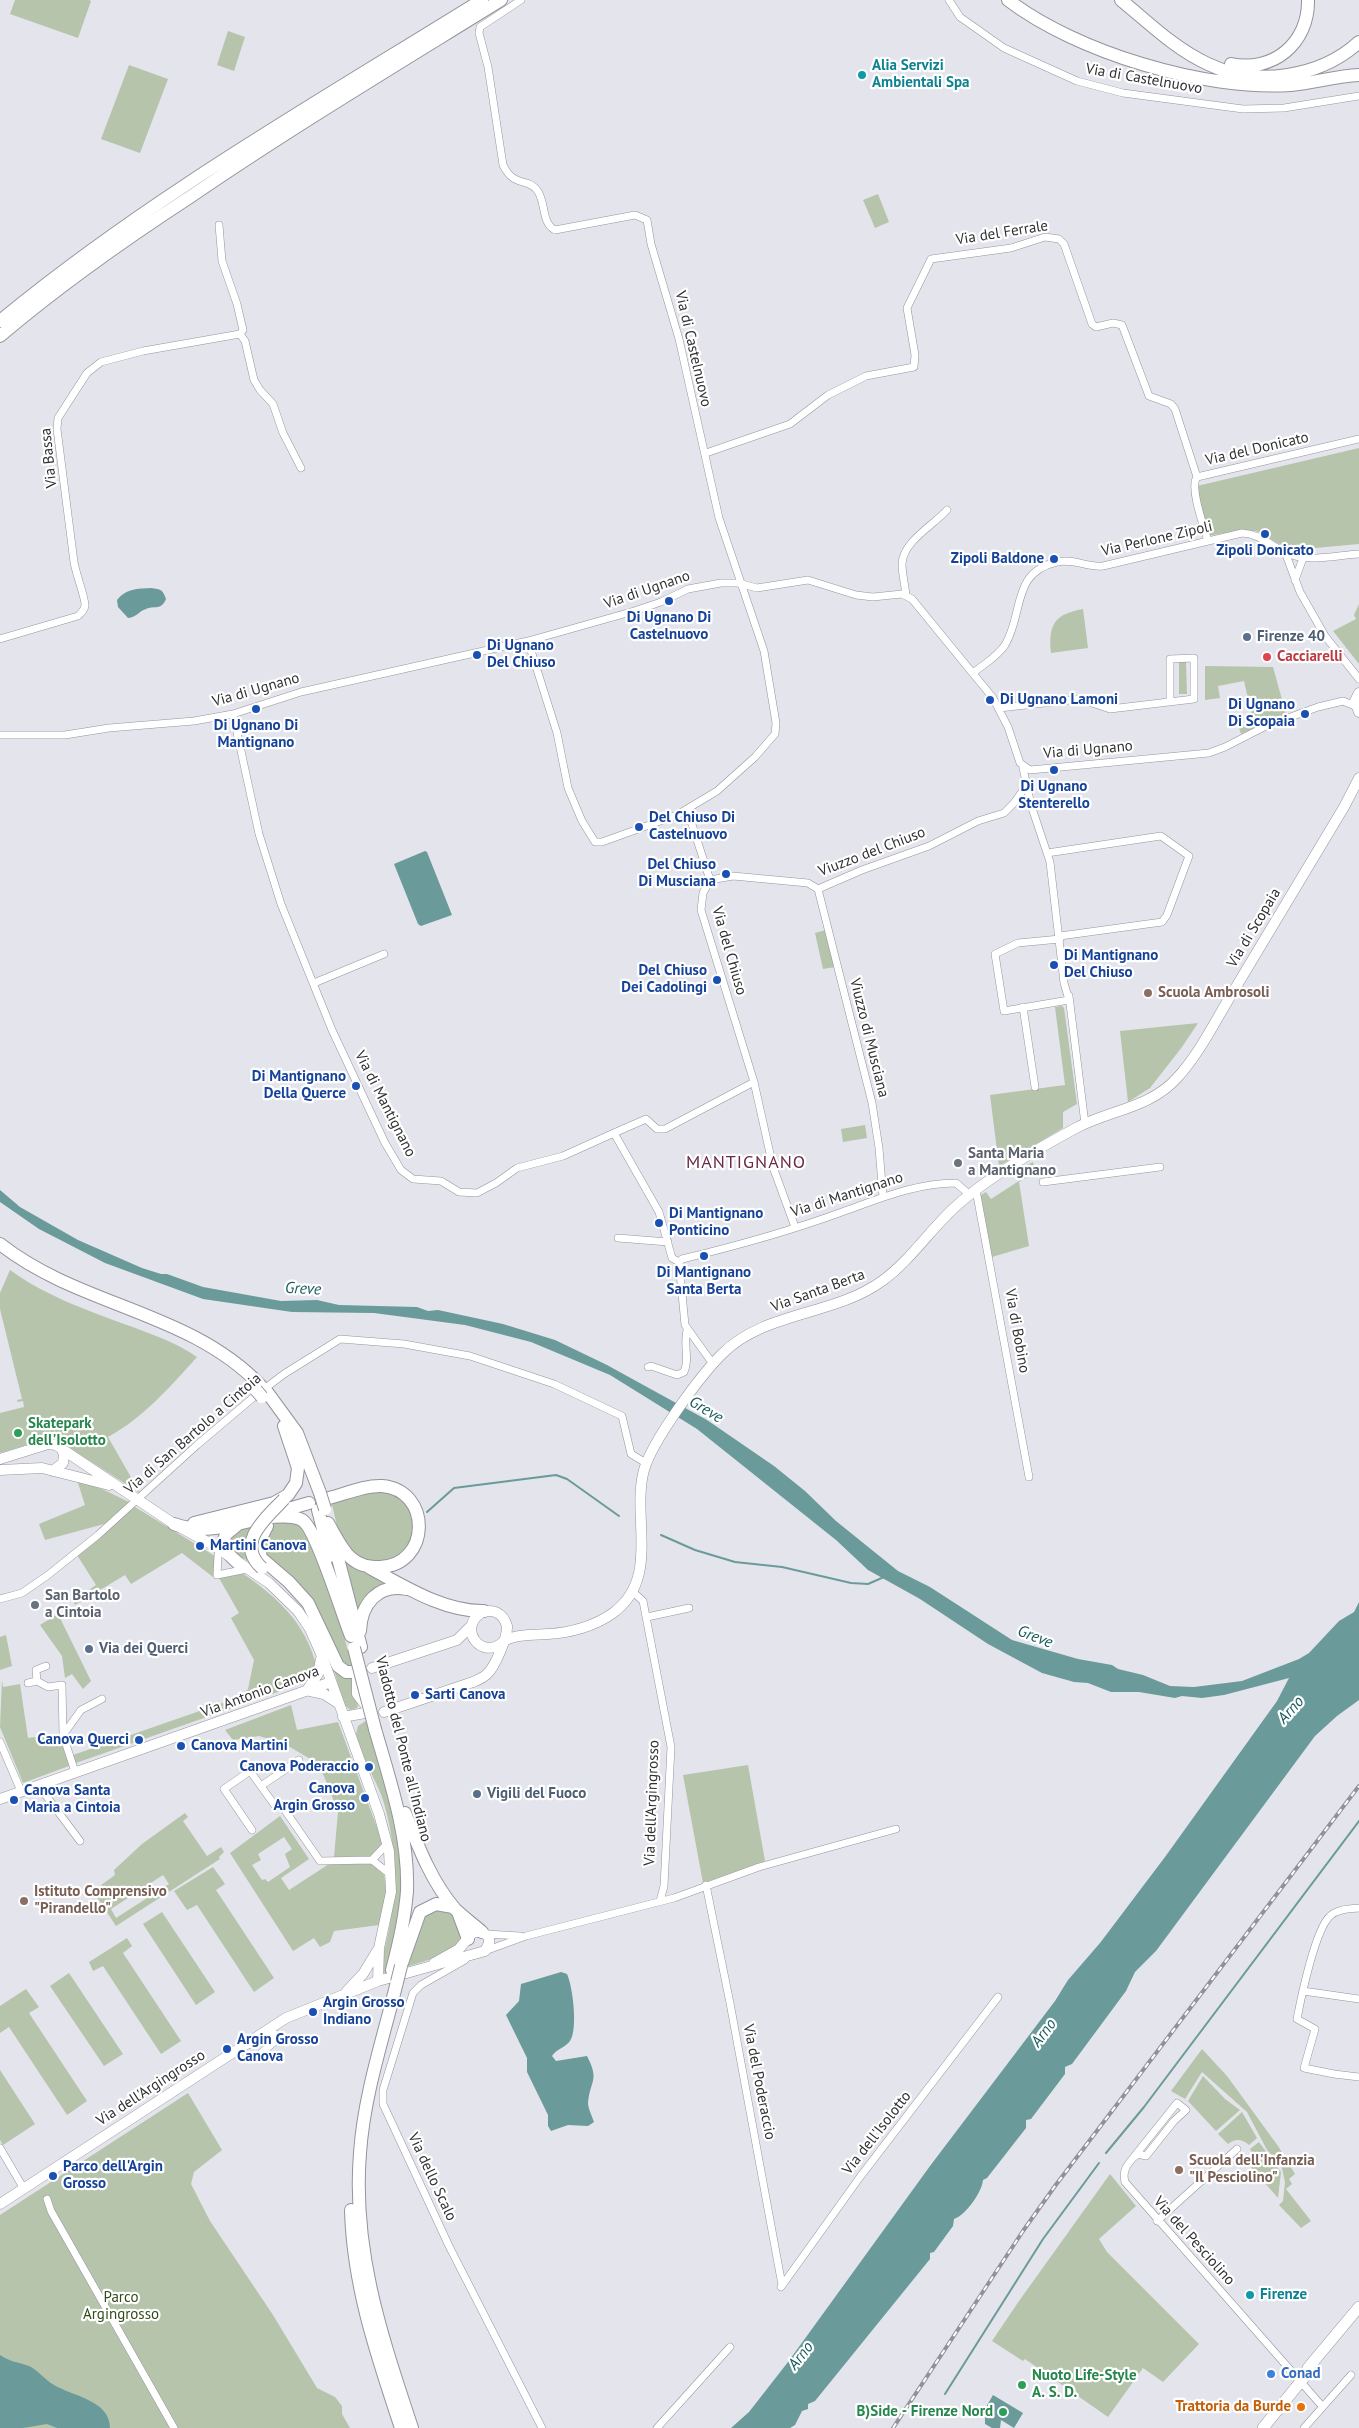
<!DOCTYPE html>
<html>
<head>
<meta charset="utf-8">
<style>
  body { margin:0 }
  canvas { display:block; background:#e3e4ec }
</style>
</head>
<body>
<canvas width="1359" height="2428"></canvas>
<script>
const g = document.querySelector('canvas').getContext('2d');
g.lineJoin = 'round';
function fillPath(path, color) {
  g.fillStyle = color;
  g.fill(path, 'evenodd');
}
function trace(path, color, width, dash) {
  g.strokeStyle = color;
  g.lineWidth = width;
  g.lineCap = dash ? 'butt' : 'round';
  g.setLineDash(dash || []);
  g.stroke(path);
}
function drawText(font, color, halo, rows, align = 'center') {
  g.font = font + ' "PT Sans",sans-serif';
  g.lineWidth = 4.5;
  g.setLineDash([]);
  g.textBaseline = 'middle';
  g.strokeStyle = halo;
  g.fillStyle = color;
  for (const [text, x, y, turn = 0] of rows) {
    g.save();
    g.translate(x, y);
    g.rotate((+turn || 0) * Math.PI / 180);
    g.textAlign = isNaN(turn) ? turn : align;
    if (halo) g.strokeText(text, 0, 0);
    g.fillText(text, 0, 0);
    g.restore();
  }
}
const green = new Path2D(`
  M15,0H89L91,1L78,38L10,14Z
  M228,31L245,37L234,71L217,65Z
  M129,65L168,79L140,153L101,139Z
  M878,194L889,222L875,228L863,200Z
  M1359,448V544L1315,548V554L1294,552L1256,531H1237L1207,536L1197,486Z
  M1359,604V664L1333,631L1356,619L1354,615Z
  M1083,609L1088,648L1051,653C1048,624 1055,614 1083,609Z
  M1179,662H1186L1187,694H1179Z
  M1205,666L1273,667L1286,714L1241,734L1239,728L1254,724L1244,681L1218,686L1220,698L1205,700Z
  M826,930L835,967L823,969L815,933Z
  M1062,1006L1064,1008L1077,1104L1063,1112V1128L999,1166L990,1095L1065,1085L1055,1007Z
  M1198,1023L1182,1047L1150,1088L1128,1102L1120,1031Z
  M865,1125L867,1138L843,1142L841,1129Z
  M1033,1162L1036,1172L1019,1182L1029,1246L992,1257L979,1196L986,1192L991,1199L1025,1177L1023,1167Z
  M10,1270C46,1296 86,1310 127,1325C151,1334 176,1342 197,1357C170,1387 143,1418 108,1437L140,1493L57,1440L49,1438L0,1453V1413L24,1407L23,1401L18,1402L17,1400L22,1399L0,1309V1293Z
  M77,1480L104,1490L129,1502L104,1524L45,1540L39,1524L85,1505Z
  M373,1489L401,1496L417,1522C415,1529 414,1542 409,1547C390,1571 355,1565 342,1539C336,1528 335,1514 331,1502Z
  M135,1507L215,1556L213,1577L182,1553L131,1584L125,1575L75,1605L73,1601L96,1585L77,1555Z
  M283,1520L301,1524L328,1579L353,1669L341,1663L325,1624L310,1602L265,1558C264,1539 262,1527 283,1520Z
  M258,1523L256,1566L240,1556L229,1546C229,1526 242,1528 258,1523Z
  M343,1557L386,1584L358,1613Z
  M242,1573C276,1596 306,1623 316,1665L309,1681L76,1763L73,1755L240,1697L248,1689L254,1660L231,1618L239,1613L219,1578Z
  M58,1614L91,1681L83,1689L72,1674L65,1678L62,1656L40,1625Z
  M6,1635L12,1666L0,1670V1637Z
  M333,1667L353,1678V1692L358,1706L357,1708L350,1710L343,1703Z
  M2,1680L3,1687L20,1684L28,1738L59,1734L69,1766L23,1783L0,1727Z
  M291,1705L297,1730L338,1722L379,1833L382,1844L372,1856L334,1857L338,1812L324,1776L312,1760L283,1743L259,1736L233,1740L225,1730Z
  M367,1720C384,1780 404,1840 401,1903C400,1926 392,1951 388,1974L383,1972L381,1963C397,1909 400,1852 382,1797C374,1776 361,1756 356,1734L358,1726Z
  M748,1765L765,1861L703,1883L683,1775Z
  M185,1813L188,1817L183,1821L207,1856L221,1847L224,1852L219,1857L220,1859L116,1926L93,1891L115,1875L114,1870L142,1844ZM163,1875L169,1884L116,1918L111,1909Z
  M280,1816L309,1859L281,1878L289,1890L329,1864H371L384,1875L387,1893L379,1925L334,1931L330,1942L320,1947L314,1938L293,1951L230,1853ZM284,1837L292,1849L285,1854L290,1867L268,1882L265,1879L262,1880L252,1865L261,1860L258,1854Z
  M213,1867L225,1884L216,1890L274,1978L254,1992L197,1905L187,1910L174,1891Z
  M430,1909L451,1911L461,1939C451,1956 424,1961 406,1967L418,1921Z
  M162,1912L215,1992L196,2005L143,1924Z
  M127,1938L132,1946L123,1953L181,2041L161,2054L103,1966L93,1971L89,1962Z
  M69,1973L123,2054L104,2066L50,1986Z
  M26,1989L39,2007L29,2013L87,2101L67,2115L9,2027L0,2033V2006Z
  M1202,2049L1227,2076L1278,2146L1295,2174L1289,2179L1292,2184L1286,2189L1311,2221L1301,2228L1279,2205L1283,2201L1285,2182L1281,2164L1267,2150L1247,2112L1202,2072L1185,2099L1171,2091Z
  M0,2070L35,2124L3,2145L0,2140Z
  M1203,2076L1225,2099L1240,2110L1216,2131L1188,2101Z
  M188,2093L222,2150L194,2172L191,2184L210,2221L273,2315L317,2388L335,2397L342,2406V2414L350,2428H0V2215Z
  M1242,2112L1257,2138L1249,2145C1242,2139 1235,2138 1228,2144L1218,2134Z
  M1259,2142L1281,2172L1278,2198L1251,2167L1254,2156L1250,2149Z
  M1110,2174L1136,2206L1099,2239L1107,2252L1199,2344L1163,2382L1143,2368L1108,2417L1025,2359L1023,2361L992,2341L1019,2301Z`);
const water = new Path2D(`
  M151,588C161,589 163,590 166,599C161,611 155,605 146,609C139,611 137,617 128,618L118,607L117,600C127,588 137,589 151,588Z
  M425,851L427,852L452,915L421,926L418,924L394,864Z
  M0,1190L20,1207L78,1240L142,1268L161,1274H167L203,1287L281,1301L317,1300L339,1305L417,1307L428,1311L438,1310L503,1324L555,1340L607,1365L707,1420L774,1466L805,1491L836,1521L898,1571L930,1587L1012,1640L1078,1659L1112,1665L1118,1669L1143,1675L1170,1686L1194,1687L1242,1681L1299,1659L1309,1653L1339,1621L1354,1612L1359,1602V1700L1337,1716L1315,1736L1156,1951L1135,1972L1126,1991L1072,2064L1065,2067V2074L1031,2119L1026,2120V2128L987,2178L983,2180C982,2192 966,2215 954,2219L953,2226L934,2252L930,2253V2259L815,2401L808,2404V2409L802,2411L795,2425L790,2428H731L749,2412L788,2362L930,2166L1055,2001L1068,1980L1100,1943L1165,1857L1277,1701L1289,1678L1224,1695L1202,1698L1182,1696L1175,1698L1139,1692H1111L1088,1683L1074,1682L1042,1673L988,1644L920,1599L868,1570L836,1540L697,1429L610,1375L531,1342L465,1325L374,1313L292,1312L203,1299L105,1263L39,1229L0,1202Z
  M561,1972L567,1974C573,1987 578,2030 570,2041C565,2048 556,2049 552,2056L556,2061L587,2056C600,2081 590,2080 588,2103C588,2108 592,2116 594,2122L588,2126L568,2125L551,2131L548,2126V2115L527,2072V2058L506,2015L519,2001L521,1984Z
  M0,2355C10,2362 18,2362 29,2366C38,2370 45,2380 54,2385C72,2396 110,2400 110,2428H57L47,2424L23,2428H0Z
  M993,2395L1023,2413L1014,2428L1001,2420L1000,2428H992L985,2424V2409Z`);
const stream = new Path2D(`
  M427,1512L454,1488L556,1475L567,1479L619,1516
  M661,1535L695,1550L735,1562L782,1567L851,1583L868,1584L884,1577
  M1106,2153L1144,2107L1359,1821
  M945,2394L1043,2239L1099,2163`);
const street = new Path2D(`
  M521,0L480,27L479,33L488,67L503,165C514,188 527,177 537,190C546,201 541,223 555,230L635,215L647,220L651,244L679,339L719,518L764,651L776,723L775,734L755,757L717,791L677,815L602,842H595L582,821L568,788L557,733L528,641
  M949,0L960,17L1004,48L1077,81L1123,93L1243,109L1284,108L1359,96
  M219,225L222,261L237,304L243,330L240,334
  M240,334L245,341L254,380L260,390L273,404L283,433L301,468
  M706,453L790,424L828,395L866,376L914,367L915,355L907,308L931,259L1011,248L1045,237L1059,239L1064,244L1092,324L1096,327L1113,323L1122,325L1149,396L1171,404L1175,409L1197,477
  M1208,541C1204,527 1189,487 1197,477L1359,439
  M1285,552L1300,592L1325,636L1359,679
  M1295,580L1303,558
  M906,595C905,585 902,574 902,564C903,541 934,525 947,510
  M0,639L78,616C81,613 84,611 85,606C86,600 75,571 74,562L57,429L58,418L87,373L101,362L143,351L240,334
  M973,673C984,664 997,657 1005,645C1024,614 1011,572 1057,562C1073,558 1088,568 1103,566L1242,533C1262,534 1274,549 1292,555C1312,562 1339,555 1359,554
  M999,708L1080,699L1110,709L1194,699V658L1170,659V702
  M233,714L259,834L281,904L332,1030L385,1143L401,1170L413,1179L441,1181L459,1192L477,1193L496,1183L517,1168L563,1156L614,1133L659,1212L672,1258L679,1262
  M0,735H65L109,728L194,721L233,714L301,692L528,641L631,612L661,602L688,589L721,583H738L757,588L808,580L856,595L873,597L902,594L912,599L993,698L1008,727L1020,763L1030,770L1209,753L1225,747L1266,726L1318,707L1343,701L1355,706
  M1023,768L1031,805L1050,862L1064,983L1069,1000
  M687,809L710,880L703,893L701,910L754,1082L773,1167L795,1227
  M1047,853L1161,836L1189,856L1167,915L1162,922L1060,936
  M710,880L733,876L808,883L818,889
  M818,889L872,1103L879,1148L883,1197
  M818,889L862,870L929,846L978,821L1004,813L1014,803L1026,786
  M1060,939L1018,943L995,954L1004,1011L1069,1000
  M314,983L384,954
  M1069,996L1085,1124
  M1023,1007L1035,1087
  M614,1133L646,1119L657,1129H665L754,1082
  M1043,1182L1160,1167
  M976,1190L1029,1477
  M618,1238L668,1242
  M679,1262L682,1259C736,1246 790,1231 842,1212C879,1199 916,1183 956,1183L970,1195
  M679,1262L685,1325L713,1364
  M648,1367L651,1366L677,1375L684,1372C690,1359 683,1344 687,1330
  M218,1555L217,1575L247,1569
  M633,1592L643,1601L671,1747L664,1886L660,1901
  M0,1599L22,1593L48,1575L98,1535L197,1445L255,1396L284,1374L340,1339L404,1344L470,1356L554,1384L622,1416L631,1454L646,1463
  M647,1617L689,1608
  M37,1681L36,1670L46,1666
  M28,1683L37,1681L48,1687L62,1685L63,1735L75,1772
  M63,1735L81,1710L102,1699
  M0,1742L21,1791
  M38,1785L80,1841
  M261,1786L299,1760
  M252,1830L224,1789L250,1771L276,1807L282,1806L320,1861L372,1860
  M387,1844L372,1860L391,1875
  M706,1885L730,2003L782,2285
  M1359,1908C1349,1909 1338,1909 1330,1916C1315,1930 1301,1998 1297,2019L1315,2029L1304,2068L1334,2074L1359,2077
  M486,1934L520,1936
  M485,1951L526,1936L674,1898L759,1867L896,1829
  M465,1960L421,1985L413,1993L383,2090V2104L449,2246L542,2428
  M1303,1991L1359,1999
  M248,2045L275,2034L282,2036
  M262,2052L282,2036
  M0,2148L24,2189
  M1133,2158L1138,2154L1146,2156L1174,2121L1186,2110L1177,2103L1133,2158C1127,2165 1122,2171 1125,2182L1322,2406
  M47,2199L51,2211L174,2428
  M1157,2221L1237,2149
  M781,2287L860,2177L998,1997
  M657,2428L730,2347
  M1304,2428L1351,2375`);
const secondary = new Path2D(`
  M1359,693L1355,701L1359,712
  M0,1459L48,1444L56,1445L174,1524L213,1545L269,1583L298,1611L310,1629L322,1656L379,1814L389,1851L391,1892L379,1948L378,1981
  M0,1470L42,1468L109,1485
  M53,1471L63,1463L64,1454L61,1448
  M504,1641C517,1634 533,1635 548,1634C570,1633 595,1626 613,1613C661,1578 631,1517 644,1470C652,1441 700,1376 722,1354C765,1311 834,1316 882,1281C910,1261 929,1231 954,1208C986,1178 1037,1149 1076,1128C1110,1110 1150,1108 1177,1078C1201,1052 1217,1017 1236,987C1272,927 1308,867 1344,807L1359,778
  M372,1668L457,1640L470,1627
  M357,1672V1694L367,1707
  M307,1690L318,1674L321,1659
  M310,1691L324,1694L338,1703
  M384,1712L473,1682C478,1680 483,1678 487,1674C495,1667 508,1636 507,1626C503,1613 493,1608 481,1613C457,1629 482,1661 503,1642
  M343,1717L365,1713
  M0,1799L331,1682
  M347,1991L363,1974L377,1951
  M0,2204L286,2018L378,1981L485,1951L489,1943V1937L482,1932H473L459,1949L434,1963`);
const primary = new Path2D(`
  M1263,2428L1306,2375L1308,2368L1359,2307`);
const highway = new Path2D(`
  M1008,0C1076,52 1205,91 1291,85C1314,83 1336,76 1359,75
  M1121,0C1148,22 1175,49 1208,64C1255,87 1320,78 1359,42
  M1231,64C1273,73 1309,43 1308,0
  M0,321C149,198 318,102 482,0
  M0,336C60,285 124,240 190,197C291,128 396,65 501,0
  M0,1244C80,1307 190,1311 261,1386
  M267,1392L297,1433L320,1493
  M318,1510L330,1556
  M274,1513L309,1503
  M194,1523L274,1503L288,1495L296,1483L298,1468L284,1426
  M328,1523C335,1535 341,1549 351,1558C360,1566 369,1567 380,1567C431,1565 432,1490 382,1486C365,1485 345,1494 329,1498
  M174,1524C199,1533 222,1528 246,1522C259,1518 290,1513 302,1520C317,1529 342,1615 351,1636
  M237,1525L226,1534C220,1548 228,1554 238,1563
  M267,1526L258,1544L261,1558L289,1582L308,1603L338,1666L346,1672H357
  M334,1543L361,1647
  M370,1568C404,1586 444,1612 484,1611
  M360,1631C361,1604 378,1583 407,1589
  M375,1729C390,1781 409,1836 407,1891C405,1918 399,1944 392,1970
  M405,1813C418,1846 431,1881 455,1909C463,1917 473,1924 482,1932
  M459,1915L468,1939
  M402,1963L420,1912L436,1904L453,1907
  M397,1982C383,2039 364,2095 360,2153C352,2251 382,2337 412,2428
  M351,2210C353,2286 377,2356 401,2428`);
const rail = new Path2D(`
  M893,2428L1023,2231L1055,2186L1359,1786`);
const highwayBridge = new Path2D(`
  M256,1390L262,1397
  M320,1493L325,1509
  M262,1568C234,1543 267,1517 284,1499
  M354,1648L375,1729
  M397,1982L401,1966`);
const markers = [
  [862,75,5,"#0f9aa8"],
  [1265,534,5,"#1a4fb4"],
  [1054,559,5,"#1a4fb4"],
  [669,601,5,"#1a4fb4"],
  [1247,637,5,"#5c6f8a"],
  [477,655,5,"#1a4fb4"],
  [1267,657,5,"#e0444e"],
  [990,700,5,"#1a4fb4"],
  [256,709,5,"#1a4fb4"],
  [1305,714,5,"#1a4fb4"],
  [1054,770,5,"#1a4fb4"],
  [639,827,5,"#1a4fb4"],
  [726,874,5,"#1a4fb4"],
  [1054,965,5,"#1a4fb4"],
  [717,980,5,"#1a4fb4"],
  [1148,993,5,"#8d6e63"],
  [356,1086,5,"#1a4fb4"],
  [958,1163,5,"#6b7280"],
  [659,1223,5,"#1a4fb4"],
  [704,1256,5,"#1a4fb4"],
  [18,1433,5,"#2e9e5b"],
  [200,1546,5,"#1a4fb4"],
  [35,1605,5,"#6b7280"],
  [89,1649,5,"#5c6f8a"],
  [415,1695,5,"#1a4fb4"],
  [139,1740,5,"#1a4fb4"],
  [181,1746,5,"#1a4fb4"],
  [369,1767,5,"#1a4fb4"],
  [477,1794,5,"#5c6f8a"],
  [365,1798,5,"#1a4fb4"],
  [14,1800,5,"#1a4fb4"],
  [24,1901,5,"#8d6e63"],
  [313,2012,5,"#1a4fb4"],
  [227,2049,5,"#1a4fb4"],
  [1179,2170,5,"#8d6e63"],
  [53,2176,5,"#1a4fb4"],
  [1250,2295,5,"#0f9aa8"],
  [1271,2374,5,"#3f7fe0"],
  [1022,2385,5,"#2e9e5b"],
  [1301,2407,5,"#e8710a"],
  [1003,2412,5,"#2e9e5b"]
];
const cultureNames = [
  ["Alia Servizi",872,66],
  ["Ambientali Spa",872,83],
  ["Firenze",1260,2295]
];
const streetNames = [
  ["Via di Castelnuovo",1144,79,10],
  ["Via del Ferrale",1002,233,-9],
  ["Via di Castelnuovo",693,349,77],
  ["Via del Donicato",1257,449,-13],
  ["Via Bassa",49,458,-96],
  ["Via Perlone Zipoli",1157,539,-13],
  ["Via di Ugnano",647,590,-19],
  ["Via di Ugnano",256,690,-16],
  ["Via di Ugnano",1088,750,-5],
  ["Viuzzo del Chiuso",872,852,-21],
  ["Via di Scopaia",1254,928,-59],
  ["Via del Chiuso",729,951,74],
  ["Viuzzo di Musciana",869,1038,76],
  ["Via di Mantignano",385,1104,63],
  ["Via di Mantignano",847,1195,-18],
  ["Via Santa Berta",818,1291,-20],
  ["Via di Bobino",1017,1331,80],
  ["Via di San Bartolo a Cintoia",193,1434,-41],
  ["Via Antonio Canova",260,1692,-20],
  ["Viadotto del Ponte all'Indiano",403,1749,76],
  ["Via dell'Argingrosso",652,1803,-88],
  ["Via del Poderaccio",759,2082,79],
  ["Via dell'Argingrosso",151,2088,-33],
  ["Via dell'Isolotto",877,2133,-52],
  ["Via dello Scalo",432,2177,65],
  ["Via del Pesciolino",1194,2241,48]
];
const transitNames = [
  ["Zipoli Donicato",1265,551,"center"],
  ["Zipoli Baldone",1044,559,"right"],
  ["Di Ugnano Di",669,618,"center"],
  ["Castelnuovo",669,635,"center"],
  ["Di Ugnano",487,646],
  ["Del Chiuso",487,663],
  ["Di Ugnano Lamoni",1000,700],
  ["Di Ugnano",1295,705,"right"],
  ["Di Scopaia",1295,722,"right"],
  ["Di Ugnano Di",256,726,"center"],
  ["Mantignano",256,743,"center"],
  ["Di Ugnano",1054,787,"center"],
  ["Stenterello",1054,804,"center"],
  ["Del Chiuso Di",649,818],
  ["Castelnuovo",649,835],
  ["Del Chiuso",716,865,"right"],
  ["Di Musciana",716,882,"right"],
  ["Di Mantignano",1064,956],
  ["Del Chiuso",1064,973],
  ["Del Chiuso",707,971,"right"],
  ["Dei Cadolingi",707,988,"right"],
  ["Di Mantignano",346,1077,"right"],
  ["Della Querce",346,1094,"right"],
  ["Di Mantignano",669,1214],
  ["Ponticino",669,1231],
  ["Di Mantignano",704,1273,"center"],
  ["Santa Berta",704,1290,"center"],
  ["Martini Canova",210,1546],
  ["Sarti Canova",425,1695],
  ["Canova Querci",129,1740,"right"],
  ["Canova Martini",191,1746],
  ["Canova Poderaccio",359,1767,"right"],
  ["Canova",355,1789,"right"],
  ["Argin Grosso",355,1806,"right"],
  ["Canova Santa",24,1791],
  ["Maria a Cintoia",24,1808],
  ["Argin Grosso",323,2003],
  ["Indiano",323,2020],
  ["Argin Grosso",237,2040],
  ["Canova",237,2057],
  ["Parco dell'Argin",63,2167],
  ["Grosso",63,2184]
];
const serviceNames = [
  ["Firenze 40",1257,637],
  ["Via dei Querci",99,1649],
  ["Vigili del Fuoco",487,1794]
];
const healthNames = [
  ["Cacciarelli",1277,657]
];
const educationNames = [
  ["Scuola Ambrosoli",1158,993],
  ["Istituto Comprensivo",34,1892],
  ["\"Pirandello\"",34,1909],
  ["Scuola dell'Infanzia",1189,2161],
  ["\"Il Pesciolino\"",1189,2178]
];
const worshipNames = [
  ["Santa Maria",968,1154],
  ["a Mantignano",968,1171],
  ["San Bartolo",45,1596],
  ["a Cintoia",45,1613]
];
const leisureNames = [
  ["Skatepark",28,1424],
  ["dell'Isolotto",28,1441],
  ["Nuoto Life-Style",1032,2376],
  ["A. S. D.",1032,2393],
  ["B)Side - Firenze Nord",993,2412,"right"]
];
const parkNames = [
  ["Parco",121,2298],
  ["Argingrosso",121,2315]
];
const shopNames = [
  ["Conad",1281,2374]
];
const foodNames = [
  ["Trattoria da Burde",1291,2407]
];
const waterNames = [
  ["Greve",303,1289,3],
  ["Greve",706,1410,31],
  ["Greve",1035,1637,21],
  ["Arno",1291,1710,-48],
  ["Arno",1044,2033,-53],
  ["Arno",801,2356,-52]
];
const quarterNames = [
  ["MANTIGNANO",746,1163]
];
fillPath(green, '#b6c4ab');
fillPath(water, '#6a9b9a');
trace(stream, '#6a9b9a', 2);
trace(street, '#94949c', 8);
trace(secondary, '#94949c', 11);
trace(primary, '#94949c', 12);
trace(highway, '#94949c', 14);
trace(street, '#fff', 7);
trace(secondary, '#fff', 10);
trace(primary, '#fff', 11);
trace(highway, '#fff', 12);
trace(rail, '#919297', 4);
trace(rail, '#fff', 2, [5.5]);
trace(highwayBridge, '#94949c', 14, []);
trace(highwayBridge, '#fff', 12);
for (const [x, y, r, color] of markers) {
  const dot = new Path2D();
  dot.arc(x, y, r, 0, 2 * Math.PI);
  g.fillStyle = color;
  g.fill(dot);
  trace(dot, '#fff', 2);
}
drawText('bold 15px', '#0d838f', '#fff', cultureNames, 'left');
drawText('15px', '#313134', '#fff', streetNames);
drawText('bold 15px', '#164399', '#fff', transitNames, 'left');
drawText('bold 15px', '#4e5e75', '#fff', serviceNames, 'left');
drawText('bold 15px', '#be3a42', '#fff', healthNames, 'left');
drawText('bold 15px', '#785e54', '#fff', educationNames, 'left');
drawText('bold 15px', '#5b616d', '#fff', worshipNames, 'left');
drawText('bold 15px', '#27864d', '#fff', leisureNames, 'left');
drawText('15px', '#314b18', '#fff', parkNames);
drawText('bold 15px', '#366cbe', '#fff', shopNames, 'left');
drawText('bold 15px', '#c56008', '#fff', foodNames, 'right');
drawText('italic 16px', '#185d5d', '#fff', waterNames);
g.letterSpacing = '1px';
drawText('18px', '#6b2944', '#fff', quarterNames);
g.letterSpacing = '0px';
</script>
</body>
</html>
